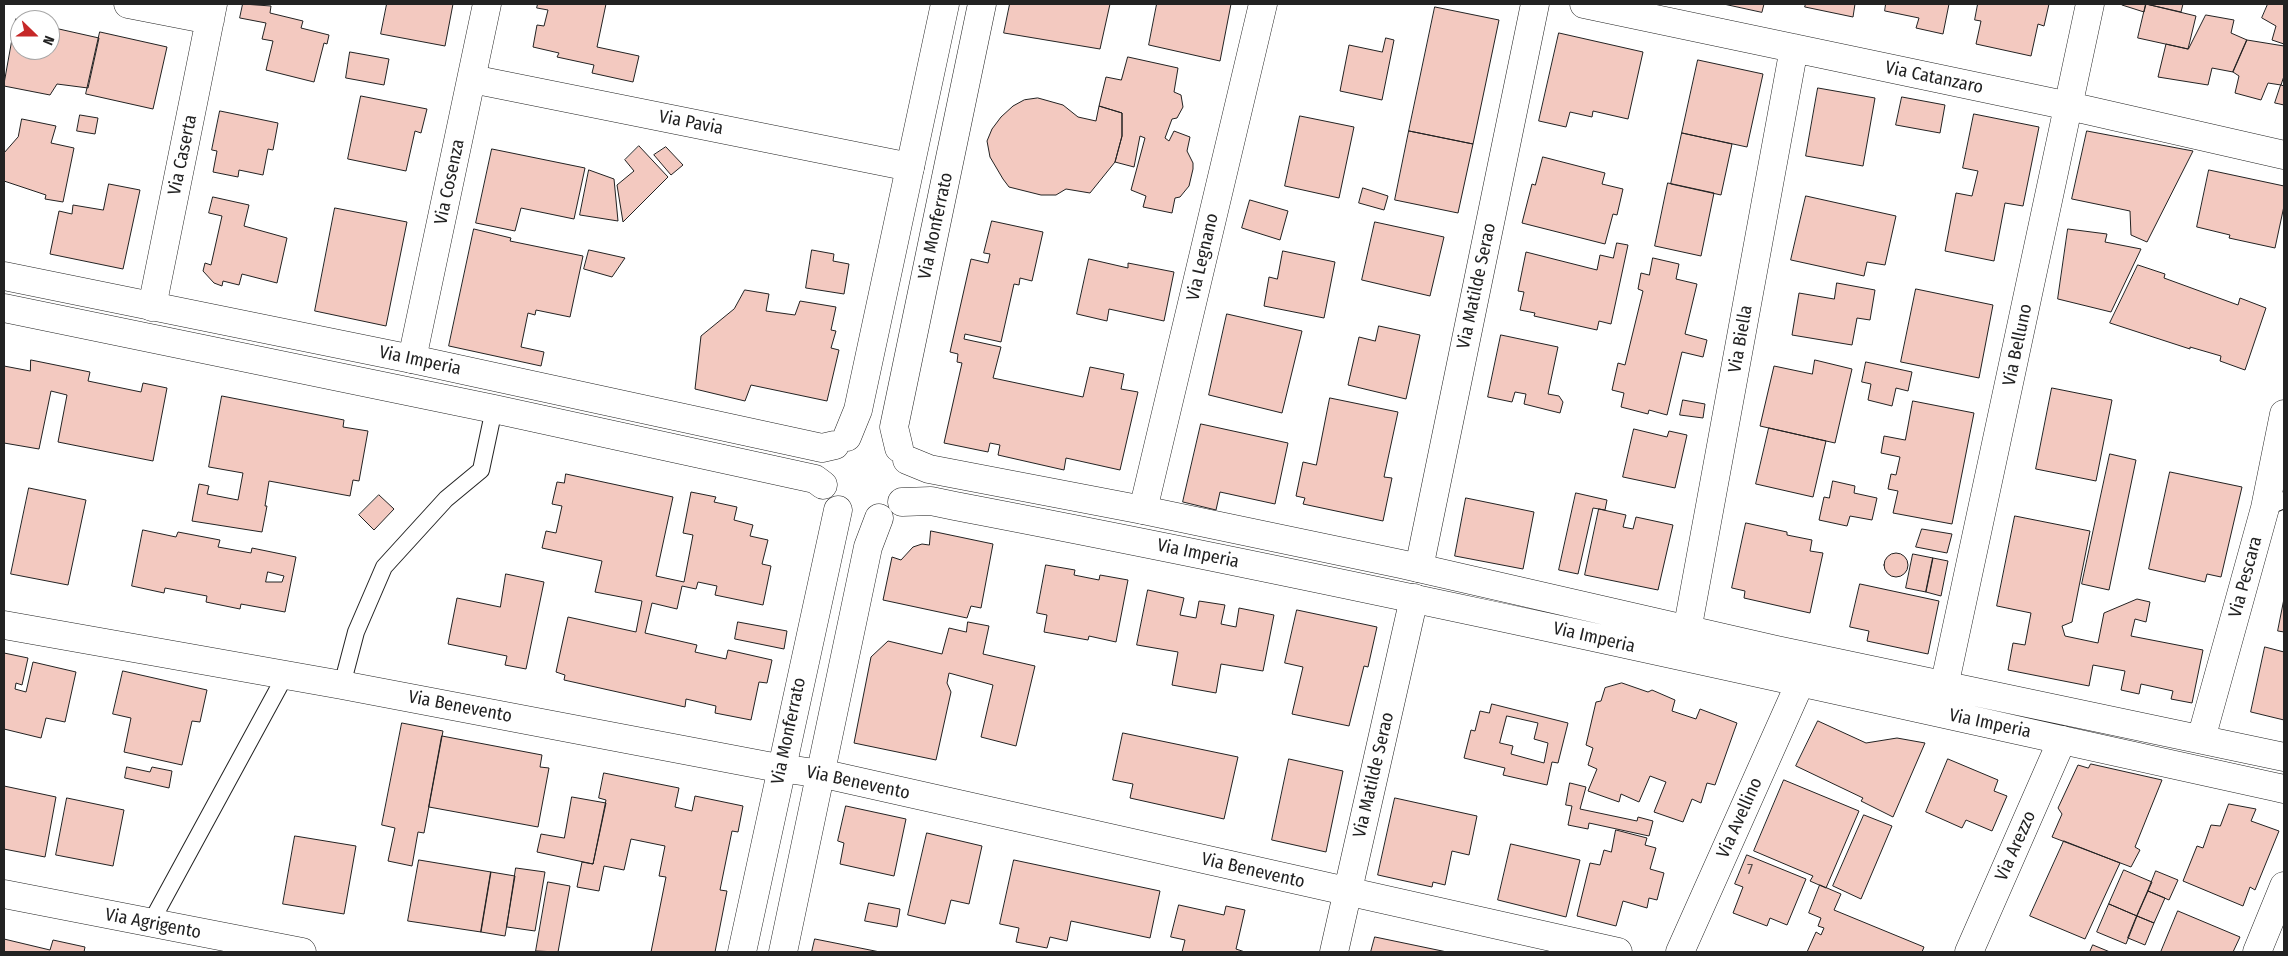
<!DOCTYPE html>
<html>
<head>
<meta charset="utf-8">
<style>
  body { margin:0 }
  #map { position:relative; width:2288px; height:956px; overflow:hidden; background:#fff; font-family:"Fira Sans Condensed",sans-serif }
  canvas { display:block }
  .frame { position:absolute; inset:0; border:5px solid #222; pointer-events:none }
  .north { position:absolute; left:10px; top:10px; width:50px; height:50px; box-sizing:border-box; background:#fff; border:1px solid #a7a7a7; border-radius:50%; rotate:112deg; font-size:14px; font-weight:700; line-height:20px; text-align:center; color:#222 }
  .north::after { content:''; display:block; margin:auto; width:18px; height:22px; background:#c62828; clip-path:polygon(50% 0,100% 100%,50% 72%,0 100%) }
</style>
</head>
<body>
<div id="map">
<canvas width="2288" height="956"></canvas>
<div class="frame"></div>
<div class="north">N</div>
</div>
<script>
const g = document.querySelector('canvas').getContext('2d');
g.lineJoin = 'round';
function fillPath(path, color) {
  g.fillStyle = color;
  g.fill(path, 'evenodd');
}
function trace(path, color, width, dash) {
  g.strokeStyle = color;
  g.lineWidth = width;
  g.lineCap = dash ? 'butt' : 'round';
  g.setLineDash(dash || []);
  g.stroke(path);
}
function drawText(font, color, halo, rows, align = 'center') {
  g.font = font + ' "Fira Sans Condensed",sans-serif';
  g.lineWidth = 4;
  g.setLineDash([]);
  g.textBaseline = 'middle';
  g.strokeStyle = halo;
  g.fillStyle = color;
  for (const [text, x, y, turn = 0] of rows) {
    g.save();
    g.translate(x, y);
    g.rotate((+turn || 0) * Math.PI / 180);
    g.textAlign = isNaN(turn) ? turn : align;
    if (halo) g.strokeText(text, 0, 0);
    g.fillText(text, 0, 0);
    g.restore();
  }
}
const building = new Path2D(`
  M243,4L271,6L270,13L303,21L301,28L329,35L327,44L324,43L314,82L266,70L273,41L262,39L266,23L240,18Z
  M387,4H453L445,46L381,34Z
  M538,4H606L597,47L639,56L633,82L592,73L594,65L557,57L559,53L533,47L537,25L544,26L548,10L537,8Z
  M1010,4H1110L1100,49L1004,33Z
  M1157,4H1231L1220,61L1149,45Z
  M1724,4H1764L1762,12Z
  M1806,4H1855L1853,17L1805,7Z
  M1886,4H1949L1943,34L1916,28L1919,18L1885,11Z
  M1978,4H2049L2044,26L2038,24L2031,56L1976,44L1981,21L1975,20Z
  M2122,4H2183L2181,12L2146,4L2144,12L2122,5Z
  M2146,4L2196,16L2188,49L2138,38Z
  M2268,4H2284V44L2272,40L2276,26L2262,18Z
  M1435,7L1499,20L1473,144L1409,131Z
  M2206,15L2234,20L2231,33L2247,40L2233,72L2212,68L2208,85L2158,77L2166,44L2188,49Z
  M16,19L20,20V50H50V27L99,38L88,88L57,84L50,95L4,86Z
  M100,32L167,47L153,109L86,94Z
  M1559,33L1643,52L1628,119L1593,111L1592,117L1570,112L1566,127L1539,121Z
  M1386,38L1394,40L1382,100L1340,91L1349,45L1382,52Z
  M2247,40L2284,46V76L2281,85L2268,83L2261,100L2235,93L2239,76L2233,72Z
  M350,52L389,59L384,85L346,78Z
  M1128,57L1178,68L1174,92L1181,95L1183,107L1177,118L1172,119L1165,138L1169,141L1174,131L1190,137L1187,151L1193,163V169L1189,186L1180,197L1175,198L1172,213L1143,207L1146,196L1131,190L1145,138L1140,136L1134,167L1115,162L1122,136V113L1099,106L1106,77L1121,80Z
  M1698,60L1763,74L1747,147L1682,133Z
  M2281,85L2284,86V105L2275,103Z
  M1818,88L1875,98L1863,166L1806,156Z
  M361,96L427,109L421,133L415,131L406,171L348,159Z
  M1902,97L1945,105L1940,133L1896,125Z
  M1038,98L1063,105L1078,117L1096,121L1099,106L1122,113V136L1115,162L1090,193L1066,189L1056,195H1041L1009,187L1003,179L990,157L987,141L992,129L1001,117L1013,106L1024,100Z
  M220,111L278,123L273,150L268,149L263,175L239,170L238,177L213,172L217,151L212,150Z
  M1974,114L2039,127L2023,206L2005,203L1994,261L1945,251L1956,193L1972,196L1978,171L1963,168Z
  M80,115L98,118L95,134L77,131Z
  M1300,116L1354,127L1339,198L1285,186Z
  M22,119L56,126L51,143L74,148L63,202L45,199L46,195L4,181V153L18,137Z
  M1409,131L1473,144L1458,213L1395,200Z
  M2087,131L2193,151L2147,242L2131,235L2130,211L2072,199Z
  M1682,133L1732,144L1721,195L1671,184Z
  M639,146L668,177L623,222L617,185L634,171L625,160Z
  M666,147L683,165L671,175L654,155Z
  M492,149L585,168L574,219L521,208L515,231L476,223Z
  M1543,157L1605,173L1602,184L1623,189L1617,215L1613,214L1605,244L1522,223L1532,184L1535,185Z
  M589,170L614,179L618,221L580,215Z
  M2209,170L2284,186V206L2275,248L2229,238L2230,235L2197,227Z
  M1668,183L1714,193L1701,256L1655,246Z
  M109,184L140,190L123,269L50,254L59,211L72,214L73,205L103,210Z
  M1363,188L1388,196L1384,210L1359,203Z
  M1806,196L1896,216L1885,265L1867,262L1864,276L1791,260Z
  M213,197L249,205L244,226L287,238L277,283L242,274L239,285L223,281L222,286L214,283L203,271L205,263L211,265L222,216L209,213Z
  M1250,200L1288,211L1280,240L1242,228Z
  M335,208L407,222L386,326L315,311Z
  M992,221L1043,232L1032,281L1020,278L1019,285L1014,284L1001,342L965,334L964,339L1001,347L993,378L1083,397L1090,367L1124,374L1121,389L1138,392L1120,470L1066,458L1064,470L998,455L1000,445L990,443L988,452L944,443L962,363L957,362L958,354L950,352L971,259L988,263L990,254L984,253Z
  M1375,222L1444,237L1430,296L1362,280Z
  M474,229L511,238L510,241L583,256L570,317L536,310L535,315L528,313L521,347L544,352L541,366L449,346Z
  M2068,229L2107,234L2105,242L2141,249L2111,312L2058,299Z
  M1617,243L1628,245L1611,324L1599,321L1597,330L1534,316L1535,313L1520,310L1524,292L1518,291L1526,252L1597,270L1600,255L1613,258Z
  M589,250L625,258L612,277L584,269Z
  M812,250L834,254L833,261L849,264L844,294L806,288Z
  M1283,251L1335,262L1324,318L1264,306L1269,277L1277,279Z
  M1653,258L1679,264L1676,279L1697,284L1685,334L1707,340L1703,357L1682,352L1667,415L1649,410L1648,414L1621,407L1624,393L1612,390L1618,363L1625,365L1643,291L1638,289L1641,273L1649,275Z
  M1089,259L1128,268V263L1174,272L1164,321L1109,309L1107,321L1077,314Z
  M2138,265L2165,274L2164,278L2238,305L2240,298L2266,308L2245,370L2220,361L2221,356L2190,347V349L2110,323Z
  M1837,283L1875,290L1870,320L1857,318L1852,345L1792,335L1799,293L1834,299Z
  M1916,289L1993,305L1979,378L1901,362Z
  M745,290L769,294L766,311L795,315L800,301L836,307L831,330L836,331L831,348L839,350L827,401L751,385L745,401L695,389L701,336L734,309Z
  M1227,314L1302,331L1282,413L1209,395Z
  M1379,326L1420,335L1406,399L1348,385L1359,337L1375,341Z
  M1501,335L1558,347L1548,394L1559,396L1563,402L1560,413L1524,404L1526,394L1515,392L1512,402L1488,397Z
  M31,360L90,372L88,381L141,392L143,383L167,388L153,461L58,442L67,395L51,391L39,449L4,443V366L30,371Z
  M1815,360L1852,369L1835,443L1760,426L1774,366L1812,374Z
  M1866,362L1912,372L1908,391L1896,388L1892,406L1868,400L1871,384L1862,382Z
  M2052,388L2112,400L2096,481L2036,469Z
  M222,396L344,420L343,427L368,431L359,481L353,480L350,496L269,481L265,506H267L262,532L192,521L199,484L209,486L207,494L238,500L243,473L209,467Z
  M1330,398L1398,412L1384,477L1392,478L1383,521L1303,504L1305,498L1296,496L1303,462L1316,465Z
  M1683,400L1705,404L1703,418L1680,415Z
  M1913,401L1974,413L1952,524L1893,513L1898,491L1888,489L1891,474L1896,475L1900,457L1881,453L1884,436L1905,440Z
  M1201,424L1288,443L1275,504L1220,492L1216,510L1183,502Z
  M1769,428L1826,441L1813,497L1756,484Z
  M1634,429L1667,437L1669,431L1687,435L1675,488L1623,477Z
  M2110,454L2136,460L2109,590L2082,584Z
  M2170,472L2242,487L2221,577L2207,574L2205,582L2149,569Z
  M566,474L673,497L656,576L684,582L693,535L683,533L691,492L716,497L714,502L737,507L734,520L753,525L750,536L768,540L762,564L771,566L763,605L715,595L717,586L698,582L696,589L682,586L677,609L652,603L645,633L697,645L695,652L726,659L728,650L772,660L767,683L759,682L751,720L715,713L716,706L686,699L685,707L564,680L565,675L556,672L568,617L636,632L642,601L595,592L602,561L542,548L546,531L556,533L562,506L552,504L557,482L564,483Z
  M1833,481L1855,486L1854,493L1877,498L1872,520L1850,516L1847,526L1819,520L1824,497L1829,498Z
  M29,488L86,500L68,585L11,574Z
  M1576,493L1607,500L1605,510L1593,508L1578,574L1559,570Z
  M379,495L394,509L374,530L359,515Z
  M1466,498L1534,512L1523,569L1455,556Z
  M1599,509L1626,515L1623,527L1633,529L1636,517L1673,525L1658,590L1585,575Z
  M2015,516L2090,531L2072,622L2062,626L2065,636L2098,643L2104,613L2137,599L2150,602L2146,622L2135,619L2131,636L2203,650L2192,703L2171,699L2173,691L2141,684L2139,694L2121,690L2125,671L2093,665L2089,686L2008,670L2013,643L2025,645L2031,613L1997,606Z
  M1746,523L1787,532V535L1812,540L1810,551L1823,553L1810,613L1744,598L1745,591L1732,588Z
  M1922,529L1952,534L1947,553L1916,547Z
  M143,530L176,537L178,532L220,540L218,547L251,553L252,548L296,557L285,612L241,604L240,609L206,602L207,596L165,588L164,593L132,586ZM268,572L284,576L282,582H266Z
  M931,531L993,544L981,608L971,606L967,618L883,600L892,557L901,560L913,547L922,544L929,545Z
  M1884 565a12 12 0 1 1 24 0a12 12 0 1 1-24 0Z
  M1913,554L1933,558L1926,592L1906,588Z
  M1933,558L1948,561L1941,596L1926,592Z
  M1046,565L1075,570L1074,575L1099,580L1100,575L1128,580L1116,642L1089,636L1088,640L1044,632L1047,615L1037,613Z
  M506,574L544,582L526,669L505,665L507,656L448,644L457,598L500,607Z
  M1860,584L1939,601L1928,654L1867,641L1869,631L1850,627Z
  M1148,590L1184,598L1180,615L1196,618L1199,601L1225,605L1221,624L1236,627L1239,608L1274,615L1263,671L1221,664L1216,693L1172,685L1178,652L1137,645Z
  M2284,599V632L2278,631Z
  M1297,610L1377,627L1368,667L1364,666L1349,726L1292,714L1303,667L1285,663Z
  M738,622L787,631L784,649L735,639Z
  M968,622L989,626L983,654L1035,666L1016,746L981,737L993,685L949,673L947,683L951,692L936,760L854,743L871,657L888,641L942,654L949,628L966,632Z
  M2265,647L2284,652V720L2251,712Z
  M4,653L28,658L22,685L16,683L15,689L26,692L33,662L76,672L65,722L46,718L41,738L4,729Z
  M123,671L207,690L200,722L192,721L182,765L124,752L131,718L113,714Z
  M1622,683L1648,692L1652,690L1675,700L1672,711L1696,719L1700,709L1737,723L1715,785L1707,783L1701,803L1692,799L1683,822L1654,812L1666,782L1650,776L1639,802L1621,794L1619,802L1588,791L1597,769L1588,765L1593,748L1586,745L1596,702L1601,701L1605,688Z
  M1492,704L1568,723L1558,763L1552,762L1547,785L1503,775L1505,768L1464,758L1471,730L1475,731L1480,711L1489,713ZM1507,716L1538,723L1534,739L1548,743L1544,763L1511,754L1513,746L1500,743Z
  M1818,721L1866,743L1897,738L1925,743L1893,817L1861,801L1863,798L1796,766Z
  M402,723L443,731L424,833L418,832L412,866L388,861L395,828L382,825Z
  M1123,733L1238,757L1224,819L1130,798L1133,784L1113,780Z
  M442,736L542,755L540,767L549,768L538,827L429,807Z
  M1289,759L1343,771L1326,852L1272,840Z
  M1948,759L1998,780L1994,791L2007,796L1992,831L1966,820L1962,828L1926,812Z
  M2091,764L2162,780L2135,847L2140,850L2131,867L2052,837L2062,814L2058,808L2078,765L2088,768Z
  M127,767L150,772L152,767L172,771L169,788L125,778Z
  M604,773L679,788L675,807L692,811L695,796L743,806L738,832L732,831L720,890L727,891L715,952H651L666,877L659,876L665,846L631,839L624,870L604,866L599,891L577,887L582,862L593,864L606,800L599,798Z
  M1784,780L1859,811L1826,888L1810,881L1813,876L1754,851Z
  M1570,783L1586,787L1580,809L1637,821L1638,817L1653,821L1649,836L1589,823L1588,829L1568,825L1572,806L1566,805Z
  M4,786L56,797L45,857L4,849Z
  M572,797L606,803L593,864L537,852L541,834L564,838Z
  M67,798L124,810L113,866L56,855Z
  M1395,798L1477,816L1469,855L1452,851L1445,885L1433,882L1432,887L1378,875Z
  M2229,804L2256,809L2251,821L2279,831L2255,890L2250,887L2243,906L2183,881L2197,846L2203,848L2211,825L2220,826Z
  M846,806L906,819L894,876L840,864L844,843L838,841Z
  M1864,815L1892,826L1861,899L1833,886Z
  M1616,830L1647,838L1645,845L1656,848L1650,869L1664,873L1657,900L1649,898L1647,908L1623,901L1616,926L1577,916L1590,863L1600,865L1604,850L1611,852Z
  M927,833L982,846L969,904L951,900L945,924L908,915Z
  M295,836L356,846L344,914L283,904Z
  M2064,841L2120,863L2085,939L2030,916Z
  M1511,844L1580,860L1566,917L1498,900Z
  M1747,855L1806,879L1787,925L1770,918L1767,926L1733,913L1743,887L1735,884Z
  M419,860L491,872L481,932L408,921Z
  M1014,860L1160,891L1150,938L1071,921L1067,941L1050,937L1047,948L1016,942L1019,928L1000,924Z
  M516,868L545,872L535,931L507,927Z
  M2124,870L2152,882L2137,916L2109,904Z
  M2156,871L2178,880L2169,900L2148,891Z
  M491,872L515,876L505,936L481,932Z
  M548,882L570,886L558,952L536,951Z
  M1820,885L1841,894L1834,910L1924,947L1922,952H1807L1816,932L1821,935L1824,928L1818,926L1821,918L1809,913Z
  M2148,891L2165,898L2154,923L2137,916Z
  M869,903L900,909L897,927L865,921Z
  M2109,904L2137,916L2126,944L2097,932Z
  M1179,905L1224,915L1226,906L1245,910L1236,949L1245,952H1182L1185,940L1171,937Z
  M2178,911L2240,937L2233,952H2161Z
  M2137,916L2154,923L2145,945L2128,938Z
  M1375,937L1447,952H1371Z
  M4,939L50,950L53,940L85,947L84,952H4Z
  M815,939L880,952H812Z
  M2093,945L2110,952H2090Z`);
const lane = new Path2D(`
  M2265,508L2284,500
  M342,685L356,632L384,567L446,499L481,470L494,409
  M150,924L285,676`);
const street = new Path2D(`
  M128,4L210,20
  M1584,4L2069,106L2284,155
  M472,79L910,167
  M152,307L213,4
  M412,359L487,4
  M1143,510L1263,4
  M1419,568L1535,4
  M4,625L342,685L773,767L829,775L1618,952
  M1687,631L1794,48
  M1944,687L2090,4
  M2201,739L2265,508L2284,414
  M4,894L302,952
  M1334,952L1414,598
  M1680,952L1800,683
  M1969,952L2062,740
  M2257,952L2284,886`);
const secondary = new Path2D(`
  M4,276L412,359L822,448L835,445
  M4,308L494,409L815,479L823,485
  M847,437L858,410L945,4
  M899,448L894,427L982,4
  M907,460L929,469L1143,510L1401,564L1776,650L2284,757
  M902,502L931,501L955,506C1400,591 1842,692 2284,789
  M742,952L838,510
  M783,952L868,547L879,518`);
const numberNames = [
  ["7",1750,870]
];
const streetNames = [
  ["Via Catanzaro",1934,78,12],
  ["Via Pavia",691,123,11],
  ["Via Caserta",183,155,-78],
  ["Via Cosenza",450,182,-78],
  ["Via Monferrato",936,226,-78],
  ["Via Legnano",1203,257,-77],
  ["Via Matilde Serao",1477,286,-78],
  ["Via Biella",1741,339,-80],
  ["Via Belluno",2018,345,-78],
  ["Via Imperia",420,361,12],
  ["Via Imperia",1198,554,12],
  ["Via Pescara",2246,577,-75],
  ["Via Imperia",1594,638,13],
  ["Via Benevento",460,707,11],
  ["Via Imperia",1990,724,12],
  ["Via Monferrato",789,731,-78],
  ["Via Matilde Serao",1374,775,-77],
  ["Via Benevento",858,783,12],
  ["Via Avellino",1740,818,-66],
  ["Via Arezzo",2016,846,-66],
  ["Via Benevento",1253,871,13],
  ["Via Agrigento",153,924,11]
];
fillPath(building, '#f3c9c0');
trace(building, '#222', 1);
trace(lane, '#222', 18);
trace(street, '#222', 29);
trace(secondary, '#222', 29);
trace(lane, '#fff', 16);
trace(street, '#fff', 28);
trace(secondary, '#fff', 28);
drawText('15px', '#564c4a', null, numberNames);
drawText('18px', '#222', '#fff', streetNames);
</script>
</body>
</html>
